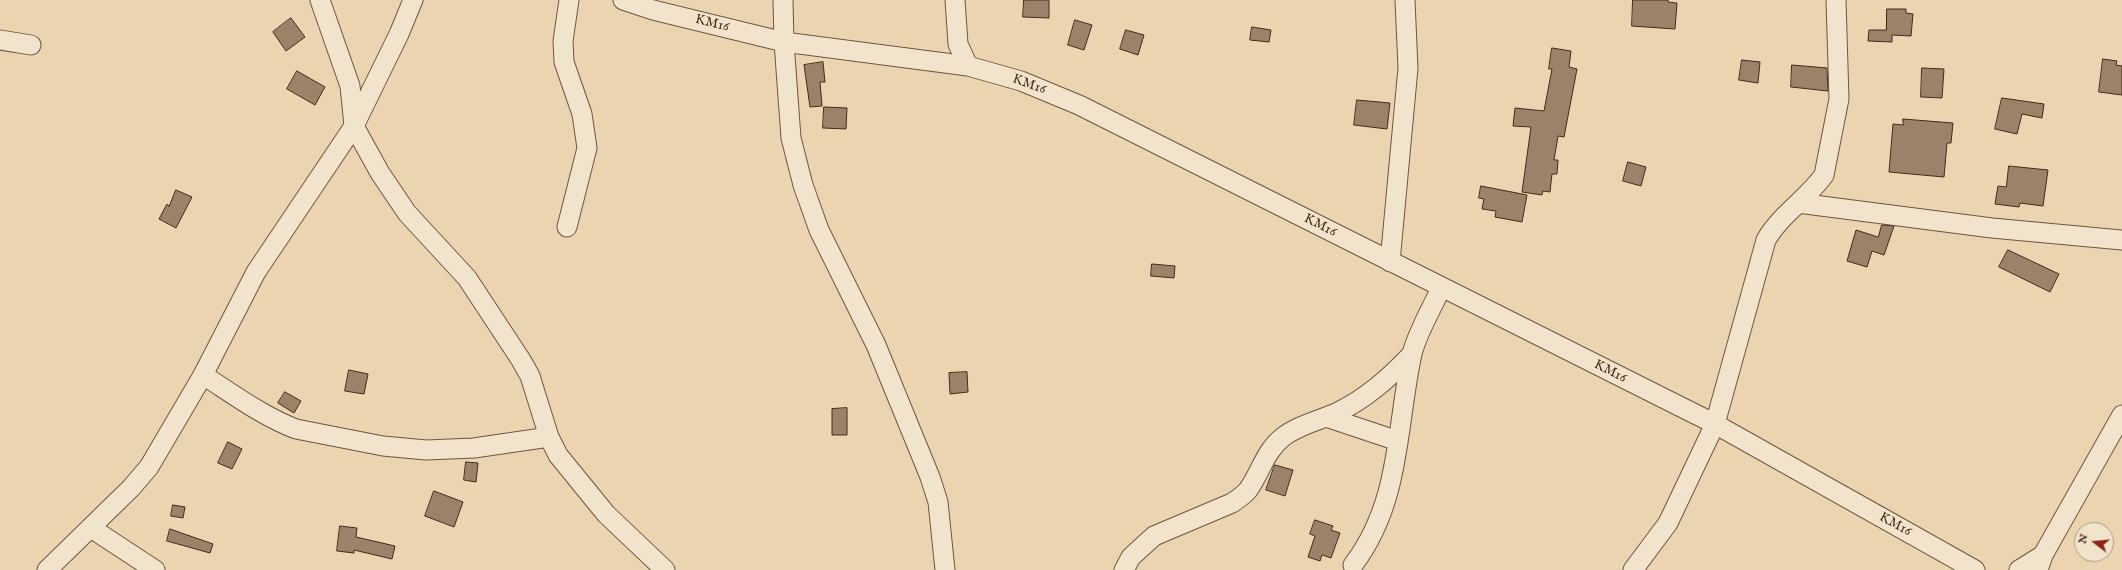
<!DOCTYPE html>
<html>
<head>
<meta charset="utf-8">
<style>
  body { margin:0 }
  #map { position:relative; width:2122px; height:570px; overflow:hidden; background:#ebd5b1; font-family:"IM FELL English",serif }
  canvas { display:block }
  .north { position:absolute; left:2074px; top:522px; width:40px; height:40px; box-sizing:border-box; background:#f2e4cc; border:1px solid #ac9a86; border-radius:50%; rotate:286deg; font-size:11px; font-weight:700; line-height:16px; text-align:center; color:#442a1c }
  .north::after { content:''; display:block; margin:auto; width:14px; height:18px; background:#8f2418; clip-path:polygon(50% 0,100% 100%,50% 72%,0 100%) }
</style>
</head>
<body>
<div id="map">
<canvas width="2122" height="570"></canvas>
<div class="north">N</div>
</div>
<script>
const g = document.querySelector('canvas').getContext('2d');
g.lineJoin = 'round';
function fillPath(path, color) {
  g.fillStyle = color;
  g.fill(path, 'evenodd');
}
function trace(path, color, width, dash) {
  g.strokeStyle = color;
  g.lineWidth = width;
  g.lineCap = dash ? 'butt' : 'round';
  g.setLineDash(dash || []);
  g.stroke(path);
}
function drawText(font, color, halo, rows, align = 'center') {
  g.font = font + ' "IM FELL English",serif';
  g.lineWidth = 3.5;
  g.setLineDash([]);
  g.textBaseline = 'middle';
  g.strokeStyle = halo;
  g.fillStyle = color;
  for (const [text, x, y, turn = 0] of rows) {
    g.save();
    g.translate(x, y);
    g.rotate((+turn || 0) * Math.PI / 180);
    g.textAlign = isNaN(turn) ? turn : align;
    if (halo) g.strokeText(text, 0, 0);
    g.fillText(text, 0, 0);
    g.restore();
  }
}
const building = new Path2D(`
  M1024,0H1049V18L1023,17Z
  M1633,0H1668V2L1677,3L1675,29L1632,26Z
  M1887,9H1906V13L1913,14L1911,36L1892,35V42L1868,41L1869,30H1886Z
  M291,18L305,37L286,51L273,32Z
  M1075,20L1092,25L1084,50L1068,45Z
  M1252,27L1271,30L1269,42L1250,40Z
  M1126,30L1144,35L1138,55L1120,49Z
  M1552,48L1571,51L1569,67L1577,69L1564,137L1558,136L1554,160H1558L1557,174H1552L1550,192L1543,191L1542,195L1522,192L1531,127L1513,126L1515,108L1544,111L1552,69H1549Z
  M2103,59L2117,61L2116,65L2122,66V95L2099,92Z
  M1742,60L1760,62L1758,83L1739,80Z
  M823,62L825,82H820L822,106L810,107L804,65Z
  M1792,65L1827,68L1828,91L1791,87Z
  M1922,68L1944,69L1942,98L1921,97Z
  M297,71L325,87L315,105L287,89Z
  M2002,98L2044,104L2042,118L2022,114L2017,134L1995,129Z
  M1357,100L1390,103L1387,129L1354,125Z
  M824,107L847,108L846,129L823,128Z
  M1903,119L1953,123L1951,143H1947L1944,177L1889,172L1893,124L1903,125Z
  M1628,162L1646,167L1641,186L1623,181Z
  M2009,166L2048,170L2043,206L2020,203L2019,207L1995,204L1998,186L2006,187Z
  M1481,186L1527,195L1522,222L1495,217L1496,211L1482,209L1484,199L1479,198Z
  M176,190L192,197L176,228L159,219L167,204L169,206Z
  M1882,225L1894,226L1884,255L1872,251L1867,267L1847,261L1856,230L1878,237Z
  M2008,250L2059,274L2050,292L1999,267Z
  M1152,264L1175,266L1174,278L1151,276Z
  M349,370L368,374L364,394L345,391Z
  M967,372L968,392L950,394L949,373Z
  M285,392L301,401L294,413L278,403Z
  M847,408V435H832V409Z
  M228,442L242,449L232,469L218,463Z
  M466,462L478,463L476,482L464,480Z
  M1275,465L1293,470L1285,496L1266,490Z
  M434,491L463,502L454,527L425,516Z
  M173,505L185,507L183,518L171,516Z
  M1315,520L1333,526L1331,530L1340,533L1331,558L1322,555L1320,561L1308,557L1315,536L1310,534Z
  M340,526L357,528L356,537L395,546L392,559L354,550V553L337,551Z
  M170,529L213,544L210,553L167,541Z`);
const minor = new Path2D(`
  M320,0L350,86L354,126L380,173L407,213L467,278L521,360L530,376L549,437L558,455L606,514L665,570
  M623,0L653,10L784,42L968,66L1021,81L1079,105L1715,424L1975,570
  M783,0L784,42L791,138L803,185L819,230L876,345L930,477L938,502L945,570
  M955,0L958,44L968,66
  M0,40L31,45
  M1798,203L1992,228L2122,240
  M567,227L587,148L582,114L564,62L563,41L569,0
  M1390,262L1408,68L1405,0
  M203,375C233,394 262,416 296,429L383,446L426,450L474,448L549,437
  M1326,417L1398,441
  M91,528L155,570
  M1353,565C1401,502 1396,428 1412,354C1417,333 1432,308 1441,288
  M47,570L131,488L149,467L203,375L256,272L354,126L399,34L413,0
  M1124,570L1131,557L1154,536L1232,503C1238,499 1244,495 1248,490C1261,472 1265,451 1283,437C1298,425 1321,420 1338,412C1367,398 1390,377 1412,354
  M1633,570L1668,523L1715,424L1766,240C1780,215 1807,199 1824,175L1839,99L1836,0
  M2019,570L2043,555
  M2038,570L2043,555L2122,415`);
const streetNames = [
  ["KM16",712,24,14],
  ["KM16",1029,85,20],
  ["KM16",1320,226,27],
  ["KM16",1610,372,27],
  ["KM16",1895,525,29]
];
fillPath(building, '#9b8369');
trace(building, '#442a1c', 1);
trace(minor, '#6e5541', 21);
trace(minor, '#f2e4cc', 19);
drawText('14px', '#442a1c', '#f2e4cc', streetNames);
</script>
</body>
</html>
